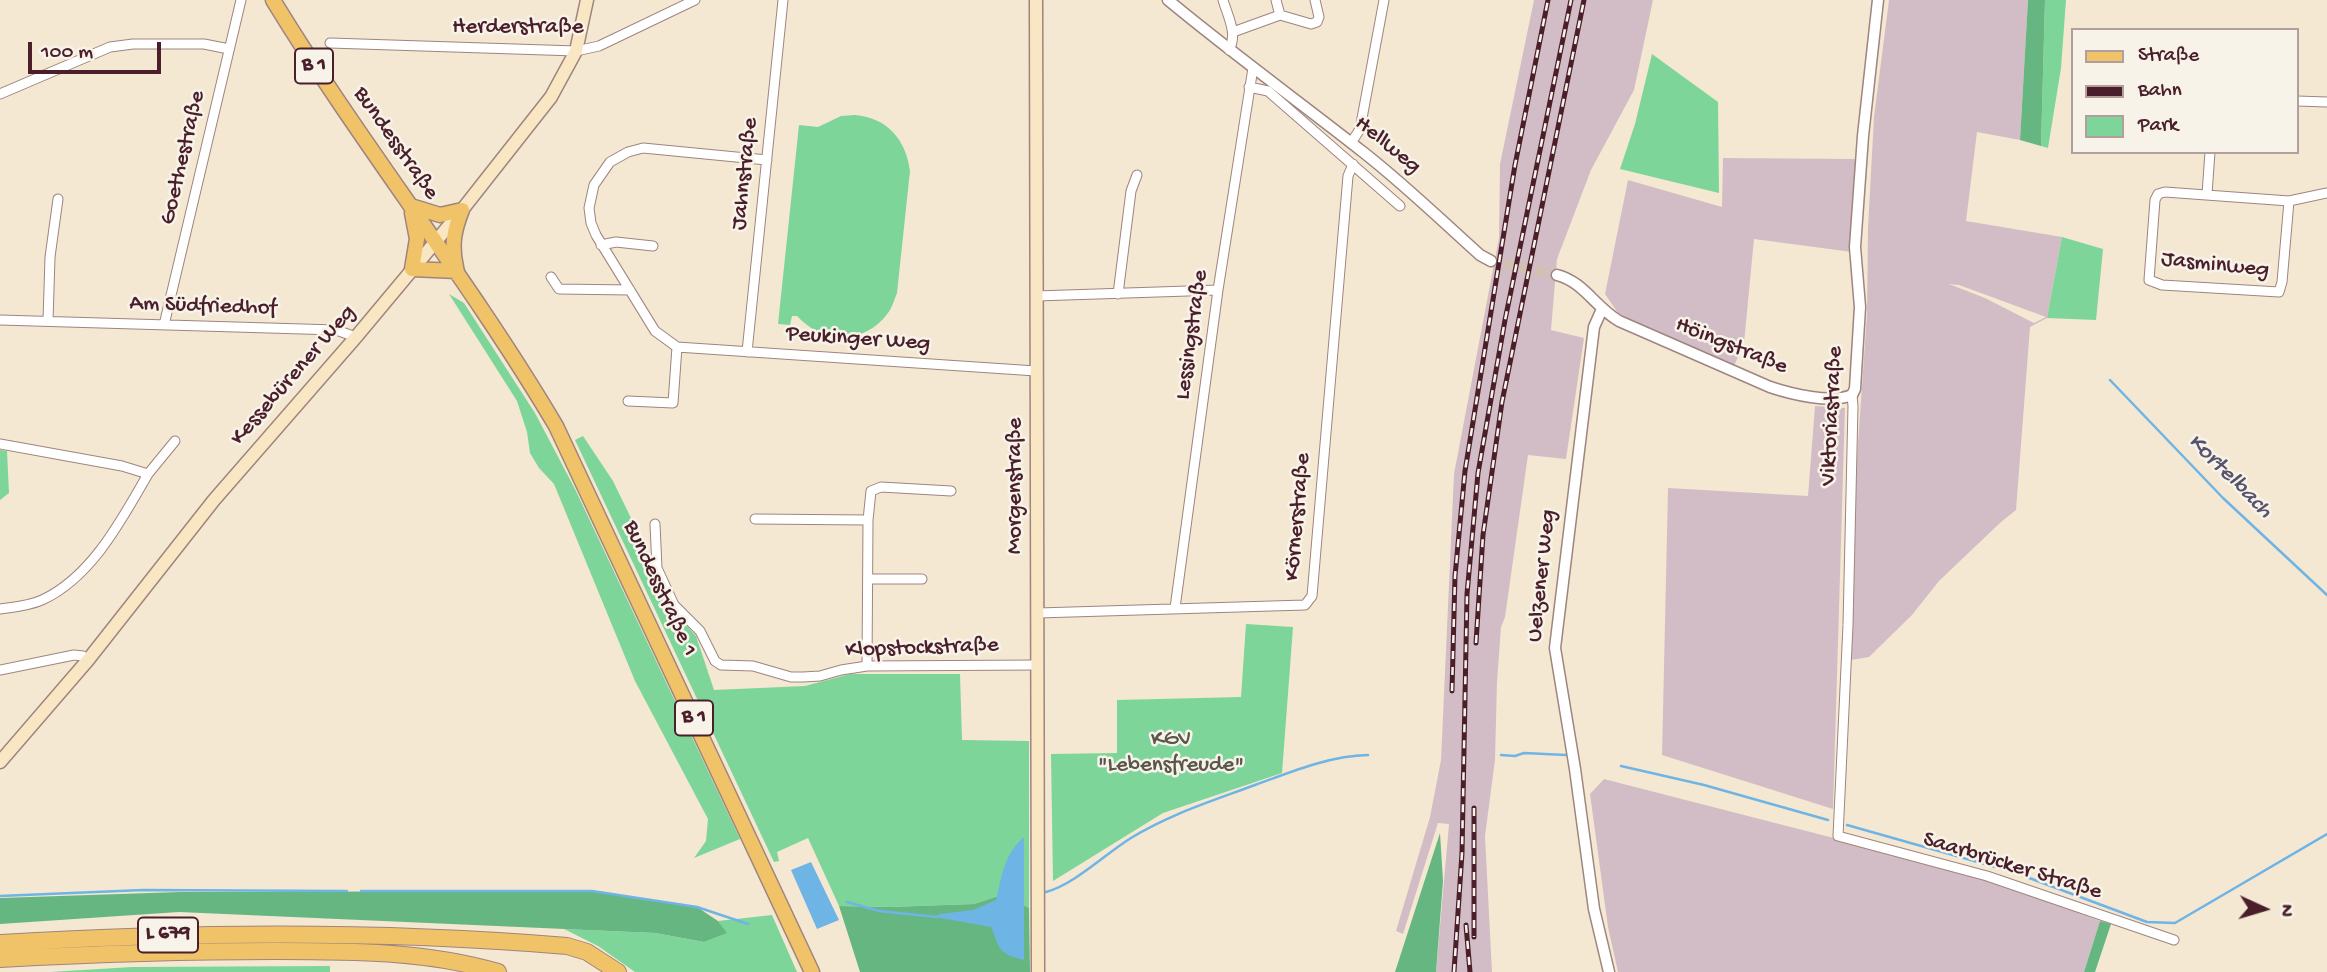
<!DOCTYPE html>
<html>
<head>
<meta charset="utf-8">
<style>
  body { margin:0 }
  #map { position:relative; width:2327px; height:972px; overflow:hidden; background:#f4e8d3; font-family:"Gochi Hand",sans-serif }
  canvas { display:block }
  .legend { position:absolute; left:2071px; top:28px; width:228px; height:126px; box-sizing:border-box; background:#f7f3e8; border:2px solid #b29e9c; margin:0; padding:9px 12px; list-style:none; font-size:21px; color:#4a1f2b }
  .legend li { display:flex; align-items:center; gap:14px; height:35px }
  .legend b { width:35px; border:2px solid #b29e9c }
  .north { position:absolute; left:2229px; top:874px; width:70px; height:70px; -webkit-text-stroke:5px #f7f3e8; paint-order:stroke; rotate:94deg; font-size:19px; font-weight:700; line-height:28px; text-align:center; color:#4a1f2b }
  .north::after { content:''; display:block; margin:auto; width:24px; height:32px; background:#4a1f2b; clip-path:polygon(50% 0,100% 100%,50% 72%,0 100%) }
  .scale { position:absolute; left:28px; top:42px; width:133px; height:32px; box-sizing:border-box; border:4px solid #4a1f2b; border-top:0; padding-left:9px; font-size:21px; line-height:24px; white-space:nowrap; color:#4a1f2b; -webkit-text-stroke:5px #f7f3e8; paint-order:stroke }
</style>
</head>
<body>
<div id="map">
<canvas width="2327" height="972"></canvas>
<ul class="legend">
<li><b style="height:9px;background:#f1c369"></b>Straße</li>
<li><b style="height:9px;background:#4a1f2b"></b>Bahn</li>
<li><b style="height:19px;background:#7dd59a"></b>Park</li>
</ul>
<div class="north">N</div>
<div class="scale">100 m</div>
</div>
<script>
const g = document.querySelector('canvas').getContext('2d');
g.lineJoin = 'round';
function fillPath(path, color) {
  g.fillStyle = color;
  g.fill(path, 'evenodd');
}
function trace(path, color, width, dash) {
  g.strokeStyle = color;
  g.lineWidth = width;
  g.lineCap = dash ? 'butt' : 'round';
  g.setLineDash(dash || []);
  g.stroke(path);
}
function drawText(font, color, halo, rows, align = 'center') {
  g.font = font + ' "Gochi Hand",sans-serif';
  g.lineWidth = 5;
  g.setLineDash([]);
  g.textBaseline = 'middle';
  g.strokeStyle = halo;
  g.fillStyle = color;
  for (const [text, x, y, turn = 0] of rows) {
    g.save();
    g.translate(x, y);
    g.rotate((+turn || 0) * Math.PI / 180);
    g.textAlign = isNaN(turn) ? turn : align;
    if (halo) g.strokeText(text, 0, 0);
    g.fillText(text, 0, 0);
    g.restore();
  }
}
const industrial = new Path2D(`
  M1534,0H1653L1634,90L1591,170L1557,259L1551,330L1584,338L1566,459L1528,455L1505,617L1501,627L1497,682L1495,760L1485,836L1492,972H1436L1449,824L1438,823L1403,934L1396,931L1430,817L1441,760L1454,474L1499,238L1500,164Z
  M1889,0H2028L2020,140L1977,132L1966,221L2062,237L2047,318L2030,327L2016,510L2001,522L1939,581L1912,615L1869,657L1851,660L1854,501L1867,314L1868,228L1874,117ZM1949,284L1959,285L2046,317L2034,323L1985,298Z
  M1723,158L1856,159L1852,252L1754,239L1744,343L1734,366L1648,329L1618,313L1605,294L1628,180L1722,207Z
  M1815,406L1845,408L1833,809L1662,755L1668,488L1808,496Z
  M1604,779L1857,844L2010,887L2100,921L2084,972H1618L1608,927L1590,794Z`);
const green = new Path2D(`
  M2045,0H2066L2061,68L2048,148L2041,146Z
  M1652,54L1718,102L1719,193L1620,169L1635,124Z
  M855,115C887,118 906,139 910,171L897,293C894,300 892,308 888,313C865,345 822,344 797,316H792L790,325L778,324L799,125L818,127L841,116Z
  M2062,237L2103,249L2096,320L2047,318Z
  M449,294L464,303L535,413L575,489L740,839L694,858L706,841L708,819L635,681L554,484L539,468L530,453L527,432L517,401Z
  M583,436L613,481L679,617L696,636L714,690L805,686L850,674H960L962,740L1029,741V908L1004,894L974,904L889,907L839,906L808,838L777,852L779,861L774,862L575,440Z
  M0,450L7,451L9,493L0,500Z
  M1246,624L1293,627L1282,773L1163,813L1053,881L1051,754L1117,753V700L1241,697Z
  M772,915L797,972H635L598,946L564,929L655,933L704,942L726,933L718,921Z
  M330,966V972H50L132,967Z`);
const forest = new Path2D(`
  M2028,0H2045L2041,146L2020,140Z
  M1440,833L1443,881L1436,972H1395Z
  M592,891L697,907L718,921L727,933L704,942L655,933L179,912L0,924V898L180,892Z
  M1004,894L1029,908L1030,972H860L839,906L889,907L974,904Z
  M2100,921L2111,924L2095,972H2084Z`);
const water = new Path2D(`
  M1024,837V960C999,954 1000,950 991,927L935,917L940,914L973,910L996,900C1002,876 1004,854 1024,837Z
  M811,862L839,920L817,929L791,870Z`);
const stream = new Path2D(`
  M2110,380L2223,498L2327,595
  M1501,755L1515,756L1524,753L1566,755
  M1621,766L1704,785L1828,820
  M1847,825L2013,872
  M2024,876L2147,922L2175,923L2327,834
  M361,891H592L697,907L748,924
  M1046,892C1075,884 1105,854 1131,838C1170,814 1212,801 1255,785C1291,772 1328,756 1368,755
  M0,896L143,890L347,891
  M847,902L879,911L937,917`);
const tertiaryTunnel = new Path2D(`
  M1491,261L1557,275`);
const minor = new Path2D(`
  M1223,0C1228,17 1238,34 1229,50
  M1280,15L1311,24L1317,22L1319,17L1315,0
  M1233,32L1280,15L1276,0
  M330,43L576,51L599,46L695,0
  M1249,87L1268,91L1400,206
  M0,94L110,47L133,44H204L229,49
  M2297,101L2327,102
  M1351,143L1360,129L1384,0
  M767,160L643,148L628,152L610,162L594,185L589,208L591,223L596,235L655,331L677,347L1036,371
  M2207,194L2210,152
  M2289,201L2282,282L2279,292L2162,285L2149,280L2155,200L2158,194L2165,192L2289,201L2327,193
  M601,245L616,242L653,246
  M551,277L559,289L630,290
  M1118,294L1131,191L1137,175
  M1036,296L1218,290
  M0,320L336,330L356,337
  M48,321L50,257L58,199
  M164,325L241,0
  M747,352L783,0
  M1852,395L1853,406L1848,625L1838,836L1987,876L2174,940
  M628,401L673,403L677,347
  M0,444L122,466L148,474C122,519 92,577 42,600C29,606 14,607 0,609
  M148,474L175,441
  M755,519L868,520
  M655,524L657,568L674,605L700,631L715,661L721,665L753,666L791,677H803L820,676L841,670L867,666L1038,665
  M868,579H922
  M1175,608L1218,290L1253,68
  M1038,613L1305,605L1312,596L1348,176L1353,164
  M867,666L868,520L871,491L881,487L951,491
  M0,670L74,655L83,656L88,660`);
const tertiary = new Path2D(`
  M1168,0C1232,53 1298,101 1363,152C1404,184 1441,220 1480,255L1491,261
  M1557,275C1584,282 1595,307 1619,321L1770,387C1791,394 1831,404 1852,395L1855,389L1860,307L1855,247L1863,136L1878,0
  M1602,309L1594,327L1555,648L1575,769L1594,909L1609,972`);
const secondary = new Path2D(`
  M1036,0L1038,972
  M0,762L88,660L214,500L356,337L462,210L551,97L576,51L587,0`);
const primary = new Path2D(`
  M273,0C362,146 469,279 556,426L812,972
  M411,206L440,215L462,210
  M412,213L417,239L412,269L457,271
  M456,267C451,245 454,230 462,210`);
const trunk = new Path2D(`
  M0,943C189,932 378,930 567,946L587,952L618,972
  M0,959C93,954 184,951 276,951C350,951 427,951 498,972`);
const rail = new Path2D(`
  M1476,643L1483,535L1502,402L1584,0
  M1452,691L1455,576L1465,471L1515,165L1548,0
  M1474,808V937
  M1466,925L1470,972
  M1454,972L1462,853L1467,594L1478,473L1505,320L1571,0`);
const shields = [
  [314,66,38],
  [694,718,38],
  [168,935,60]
];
const shieldNames = [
  ["B 1",314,66],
  ["B 1",694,718],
  ["L 679",168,935]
];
const streetNames = [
  ["Herderstraße",518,28],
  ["Bundesstraße",395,144,55],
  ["Hellweg",1387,146,39],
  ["Goethestraße",184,158,-77],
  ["Jahnstraße",746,174,-84],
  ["Jasminweg",2215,266,6],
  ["Am Südfriedhof",203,307,2],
  ["Lessingstraße",1193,335,-82],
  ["Peukinger Weg",858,340,4],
  ["Höingstraße",1731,347,22],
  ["Kessebürener Weg",294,376,-49],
  ["Viktoriastraße",1833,416,-87],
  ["Morgenstraße",1016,486,-90],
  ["Körnerstraße",1299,517,-85],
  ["Uelzener Weg",1543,576,-84],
  ["Bundesstraße 1",659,589,65],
  ["Klopstockstraße",922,649,-2],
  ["Saarbrücker Straße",2012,867,17]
];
const parkNames = [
  ["KGV",1171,740],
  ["\"Lebensfreude\"",1171,766]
];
const waterNames = [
  ["Kortelbach",2229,477,45]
];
fillPath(industrial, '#d2bdc7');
fillPath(green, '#7dd59a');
fillPath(forest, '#66b682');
fillPath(water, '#6eb4e5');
trace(stream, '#6eb4e5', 2.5);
trace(tertiaryTunnel, '#d2c0b1', 10, [10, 5]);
trace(minor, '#9f847f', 11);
trace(tertiary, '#9f847f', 13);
trace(secondary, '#9f847f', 15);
trace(primary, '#9f847f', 17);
trace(trunk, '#9f847f', 18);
trace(minor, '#fff', 9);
trace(tertiary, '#fff', 10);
trace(secondary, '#f9e7c3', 12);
trace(primary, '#f1c369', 14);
trace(trunk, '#f1c369', 16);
trace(rail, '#4a1f2b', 5);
trace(rail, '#f7f3e8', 2.5, [8]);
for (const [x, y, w] of shields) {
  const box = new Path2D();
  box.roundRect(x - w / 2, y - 17.5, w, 35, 5);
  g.fillStyle = '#f7f3e8';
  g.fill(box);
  trace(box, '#4a1f2b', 2);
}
drawText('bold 21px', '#4a1f2b', null, shieldNames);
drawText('23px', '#4a1f2b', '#f7f3e8', streetNames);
drawText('23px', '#59564c', '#f7f3e8', parkNames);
drawText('italic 24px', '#57536c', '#f7f3e8', waterNames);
</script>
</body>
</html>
